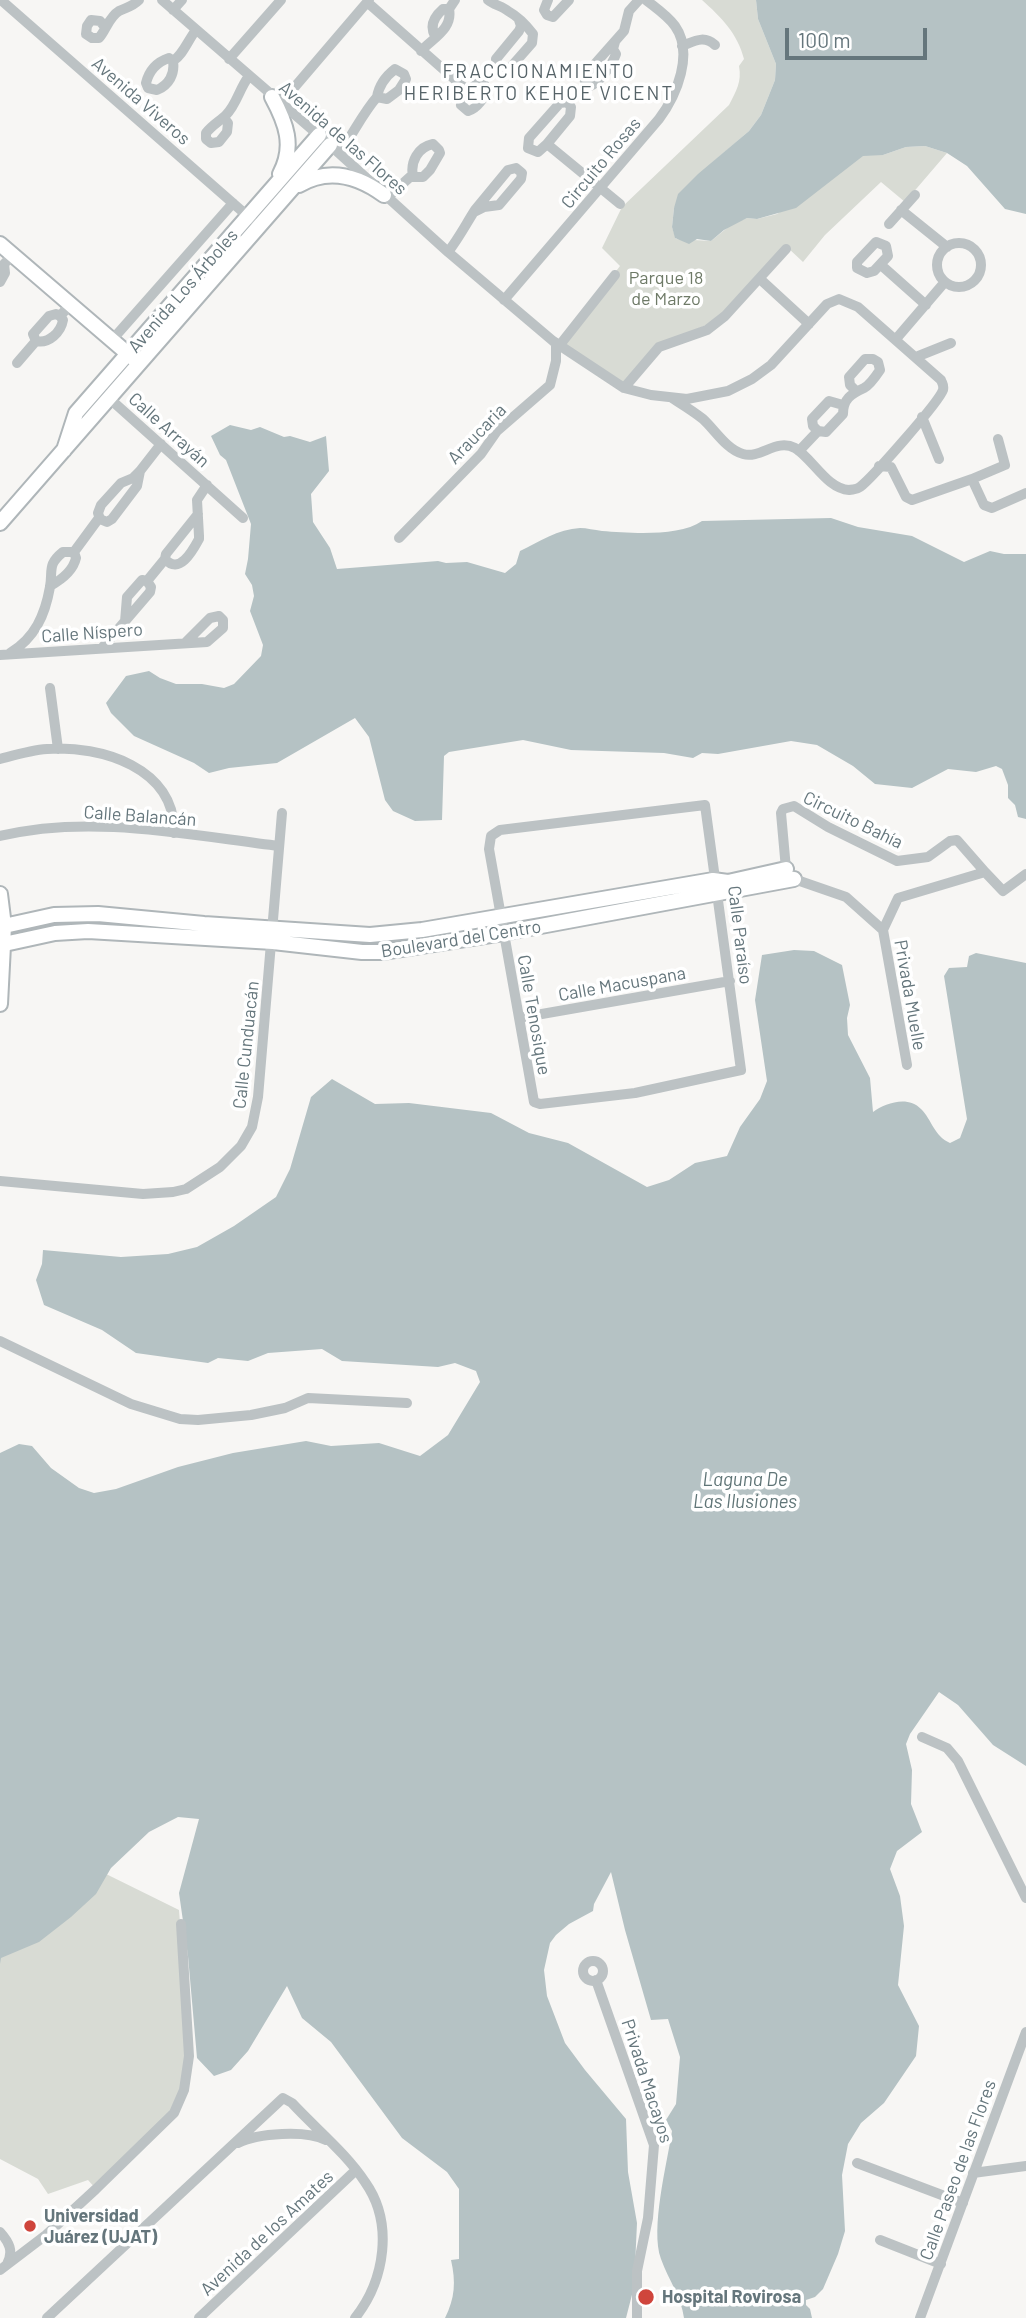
<!DOCTYPE html>
<html>
<head>
<meta charset="utf-8">
<style>
  body { margin:0 }
  #map { position:relative; width:1026px; height:2318px; overflow:hidden; background:#f7f6f4; font-family:Barlow,sans-serif }
  canvas { display:block }
  .scale { position:absolute; left:785px; top:28px; width:142px; height:32px; box-sizing:border-box; border:4px solid #65767c; border-top:0; padding-left:9px; font-size:21px; line-height:24px; white-space:nowrap; color:#65767c; -webkit-text-stroke:5px #fff; paint-order:stroke }
</style>
</head>
<body>
<div id="map">
<canvas width="1026" height="2318"></canvas>
<div class="scale">100 m</div>
</div>
<script>
const g = document.querySelector('canvas').getContext('2d');
g.lineJoin = 'round';
function fillPath(path, color) {
  g.fillStyle = color;
  g.fill(path, 'evenodd');
}
function trace(path, color, width, dash) {
  g.strokeStyle = color;
  g.lineWidth = width;
  g.lineCap = dash ? 'butt' : 'round';
  g.setLineDash(dash || []);
  g.stroke(path);
}
function drawText(font, color, halo, rows, align = 'center') {
  g.font = font + ' Barlow,sans-serif';
  g.lineWidth = 7;
  g.setLineDash([]);
  g.textBaseline = 'middle';
  g.strokeStyle = halo;
  g.fillStyle = color;
  for (const [text, x, y, turn = 0] of rows) {
    g.save();
    g.translate(x, y);
    g.rotate((+turn || 0) * Math.PI / 180);
    g.textAlign = isNaN(turn) ? turn : align;
    if (halo) g.strokeText(text, 0, 0);
    g.fillText(text, 0, 0);
    g.restore();
  }
}
const green = new Path2D(`
  M702,0H756L758,19L776,64L775,80L761,115L749,131L713,162L674,208L672,227L676,239L711,241L732,224L747,218L757,219L777,214L863,155H883L906,147L925,146L947,153L905,202L881,182L825,235L803,262L787,247L714,322L670,340L622,385L559,346L620,266L602,248L622,207L729,105C736,91 742,82 739,66L744,59C738,34 721,17 702,0Z
  M102,1872L179,1910L188,2030L182,2098L96,2189L88,2180L48,2194L38,2179L0,2159V1952Z`);
const water = new Path2D(`
  M756,0H1026V214L1005,209L967,166L947,153L925,146L906,147L883,155L863,156L796,208L757,219L747,218L724,230L711,241L697,239L689,244L675,238L672,227L674,208L678,194L698,174L749,131L761,115L775,80L776,64L758,19Z
  M230,425L251,430L260,427L284,437L290,436L310,442L326,436L329,471L311,494L313,522L330,548L337,569L438,561L446,563L467,562L505,573L516,564L520,551C539,542 558,529 580,528C587,528 594,530 602,531C630,533 679,537 702,521L831,518L858,527L912,536L964,562L990,551L1004,554H1026V819L1018,817L1015,805L1008,798V785L1002,769L996,766L976,772L948,769L912,788L875,784L853,766L817,745L791,741L718,754L702,753L693,758L664,753L571,750L523,740L449,752L444,756L442,820L415,821L393,811L385,800L369,737L355,718L277,763L229,768L209,773L194,763L134,736L111,713L106,703L126,676L149,671L160,678L176,684H202L224,688L234,684L261,656L263,645L250,611L254,596L252,585L245,574L248,559L251,524L226,460L220,455L211,436Z
  M794,950L814,951L842,965L850,1005L847,1018L848,1035L870,1078L873,1112C885,1103 908,1095 921,1109C932,1120 934,1136 950,1143L960,1138L967,1119L944,976L949,968L967,967L969,956L976,953L1026,963V1766L993,1745L958,1705L939,1692L910,1734L906,1744L912,1770L911,1804L922,1832L897,1851L890,1869L900,1896L904,1926L898,1985L919,2026L916,2056L884,2103L861,2123L848,2144L842,2175L845,2231L838,2254L823,2289L815,2297L806,2300V2305L810,2309L812,2318H684C681,2296 669,2281 661,2259C650,2229 667,2164 672,2131L666,2120L676,2104L680,2057L668,2019L651,2020L625,1930L611,1872L594,1904L593,1911L569,1924L556,1935L550,1943L544,1970L547,1996L565,2043L585,2070L626,2119L628,2172L637,2223L634,2287L626,2318H445C455,2298 456,2282 451,2260L459,2259V2189L447,2172L402,2138L331,2042L302,2018L287,1986L248,2051L231,2070L214,2076L197,2058L188,1956L179,1893L199,1819L178,1817L149,1832L111,1868L96,1894L71,1917L39,1942L1,1958L0,1964V1453L19,1444L32,1446L51,1468L79,1488L94,1493L116,1489L178,1467L233,1453L306,1441L331,1446L379,1443L420,1456L448,1435L480,1382L476,1371L455,1363L438,1367L342,1361L322,1349L268,1353L248,1361L218,1358L208,1363L136,1353L102,1330L44,1305L36,1280L42,1264L43,1250L121,1257L168,1254L197,1247L234,1226L276,1197L290,1169L311,1097L332,1079L375,1104L409,1103L491,1113L529,1133L568,1143L647,1187L669,1180L695,1163L727,1156L740,1127L760,1099L767,1081L755,1000L762,955Z`);
const street = new Path2D(`
  M1,0L251,219
  M162,0L330,145L448,252L553,341L624,388L651,395L687,399L728,391L752,379L771,365L827,304L839,299L858,307L941,380C943,385 944,385 943,390C939,402 872,478 860,487C856,490 854,489 849,490C827,489 813,459 795,448C776,438 761,459 743,454C727,450 715,430 703,419C693,411 683,405 672,398
  M488,0C494,5 502,6 508,11C517,16 527,26 533,34L532,43L510,68L507,69L498,65L496,59L519,31L521,26L519,20
  M548,0L544,10L547,15L553,17L569,0
  M367,2L468,91L478,83L484,84L487,89C485,97 477,109 468,111L461,105L468,91
  M449,9L455,0
  M173,10L182,0
  M105,27L100,21L91,20L87,26L86,34L92,38H99C106,30 109,17 119,11C127,7 132,7 139,0
  M615,42L613,49L616,54C612,65 600,82 590,86L584,79L586,74L624,31L629,11L639,0
  M682,46C695,41 704,35 715,45
  M421,51C433,38 453,29 449,9H443C435,16 429,25 435,36
  M229,59L281,0
  M173,61C175,74 169,85 157,90L148,88L146,83C149,71 157,62 169,58L173,61C183,55 188,40 196,30
  M281,103L369,0
  M224,118L228,123L227,132L219,142L211,143L206,139V133C212,125 220,121 226,115C237,104 239,89 249,76
  M547,144L570,116L571,107L567,102L560,103L529,138L528,148L538,152L547,144L620,204
  M339,153C353,135 362,114 377,97L387,99L399,90L406,79L404,74L395,69C386,76 379,85 377,97
  M387,198L410,177H423L430,170L440,153L439,150L433,144C418,147 410,162 413,176
  M901,210L947,247
  M889,224L915,195
  M876,242L886,246L888,256L874,271L867,273L857,268V262Z
  M937 265a22 22 0 1 1 44 0a22 22 0 1 1-44 0Z
  M448,252C459,238 466,224 475,210L508,170L516,168L522,173L521,179L499,205L484,207L474,212
  M881,265L926,305
  M760,279L809,324
  M0,282L5,273L4,264L13,255
  M504,300L659,119C677,95 694,53 675,26C668,16 656,8 646,0
  M896,339L944,283
  M112,340L233,203
  M36,341L33,334L49,316L56,314L60,316
  M559,346L615,275
  M916,357L951,343
  M17,363L36,341C49,344 61,332 63,320L60,316L71,304
  M624,388L659,347L707,330L725,316L786,249
  M110,399L243,518
  M922,417L939,459
  M818,431L813,426L812,419L829,401L843,405
  M998,439L1005,465L972,479L984,505L992,508L1026,493
  M799,451L818,431L826,432L843,414C843,399 851,394 864,388C870,385 876,376 880,370L878,362L873,359H865L849,377L850,385L855,390
  M879,466L891,467L906,497L912,500L972,479
  M140,471L137,486L112,519L107,522L100,519L98,513L101,505L121,483L133,478L140,471L161,444
  M198,514L166,554L165,559C179,575 192,552 199,539V536L197,500L207,485
  M399,538L481,454L497,431L550,385L556,361V344
  M74,552L99,518
  M147,581L165,559
  M102,648L150,592L151,587L147,581L142,580L127,597L125,622
  M10,653C35,638 45,615 50,587C53,570 47,565 63,552H74L76,558C73,571 61,580 50,586
  M0,655L207,642L223,628V620L219,616L210,618L185,643
  M50,688L58,749
  M0,759C15,755 31,750 47,749C101,745 176,768 174,833
  M705,805L741,1070L635,1093L540,1104L534,1102L489,849L491,836L500,830Z
  M794,806L828,827L897,861L928,857L950,841L957,840L985,872L898,898L883,930L846,897L794,879L786,869L781,813L783,809Z
  M0,836C90,814 188,835 279,846
  M985,872L1003,891L1026,874
  M883,930L907,1065
  M519,1018L730,981
  M0,1181L143,1194L173,1192L186,1189L220,1167L241,1146L252,1127L258,1097L282,813
  M0,1341L131,1404L180,1419L198,1420L251,1415L285,1408L308,1398L407,1403
  M922,1737L947,1748L958,1761L1026,1898
  M583 1971a10 10 0 1 1 20 0a10 10 0 1 1-20 0Z
  M596,1980L654,2145L648,2218L637,2271V2318
  M238,2143C258,2133 306,2130 326,2140
  M857,2163L963,2203
  M973,2173L1026,2166
  M0,2232C9,2242 14,2251 7,2264
  M880,2240L941,2264
  M0,2270L46,2235L96,2189L174,2113L184,2090L189,2056L181,1924
  M47,2318L283,2098L292,2103C316,2129 346,2153 365,2182C394,2223 385,2280 355,2318
  M199,2318L356,2170
  M920,2318L1026,2032`);
const secondary = new Path2D(`
  M272,97C286,123 295,146 280,174
  M299,185C329,167 358,176 384,195
  M0,244L134,359
  M64,450L76,413L319,135
  M0,523L330,145
  M0,894L4,926L0,1004
  M0,927L54,915L98,914L204,924L370,935L422,930L713,880L728,882L786,869
  M0,945L55,933L88,931L273,942L362,952H382L503,933L794,879`);
const markers = [
  [30,2226,7,"#cf453c"],
  [646,2297,9,"#cf453c"]
];
const streetNames = [
  ["Avenida Viveros",141,101,41],
  ["Avenida de las Flores",343,138,41],
  ["Circuito Rosas",601,163,-50],
  ["Avenida Los Árboles",183,291,-49],
  ["Calle Arrayán",169,430,42],
  ["Araucaria",477,434,-46],
  ["Calle Níspero",92,633,-4],
  ["Calle Balancán",140,816,4],
  ["Circuito Bahía",853,820,26],
  ["Calle Paraíso",740,935,83],
  ["Boulevard del Centro",461,939,-9],
  ["Calle Macuspana",622,984,-10],
  ["Privada Muelle",910,995,80],
  ["Calle Tenosique",534,1015,80],
  ["Calle Cunduacán",246,1045,-84],
  ["Privada Macayos",647,2081,72],
  ["Calle Paseo de las Flores",958,2170,-70],
  ["Avenida de los Amates",267,2233,-43]
];
const parkNames = [
  ["Parque 18",666,278],
  ["de Marzo",666,299]
];
const poiNames = [
  ["Universidad",44,2216],
  ["Juárez (UJAT)",44,2237],
  ["Hospital Rovirosa",662,2297]
];
const neighbourhoodNames = [
  ["FRACCIONAMIENTO",539,72],
  ["HERIBERTO KEHOE VICENT",539,94]
];
const waterNames = [
  ["Laguna De",745,1480],
  ["Las Ilusiones",745,1502]
];
fillPath(green, '#d8dbd4');
fillPath(water, '#b5c2c4');
trace(secondary, '#afb6b9', 18);
trace(street, '#bcc2c4', 10);
trace(secondary, '#fff', 14);
for (const [x, y, r, color] of markers) {
  const dot = new Path2D();
  dot.arc(x, y, r, 0, 2 * Math.PI);
  g.fillStyle = color;
  g.fill(dot);
  trace(dot, '#fff', 2.5);
}
drawText('18px', '#65767c', '#fff', streetNames);
drawText('18px', '#6e7a67', '#fff', parkNames);
drawText('bold 18px', '#65767c', '#fff', poiNames, 'left');
g.letterSpacing = '2px';
drawText('19px', '#566368', '#fff', neighbourhoodNames);
g.letterSpacing = '0px';
drawText('italic 19px', '#607577', '#fff', waterNames);
</script>
</body>
</html>
